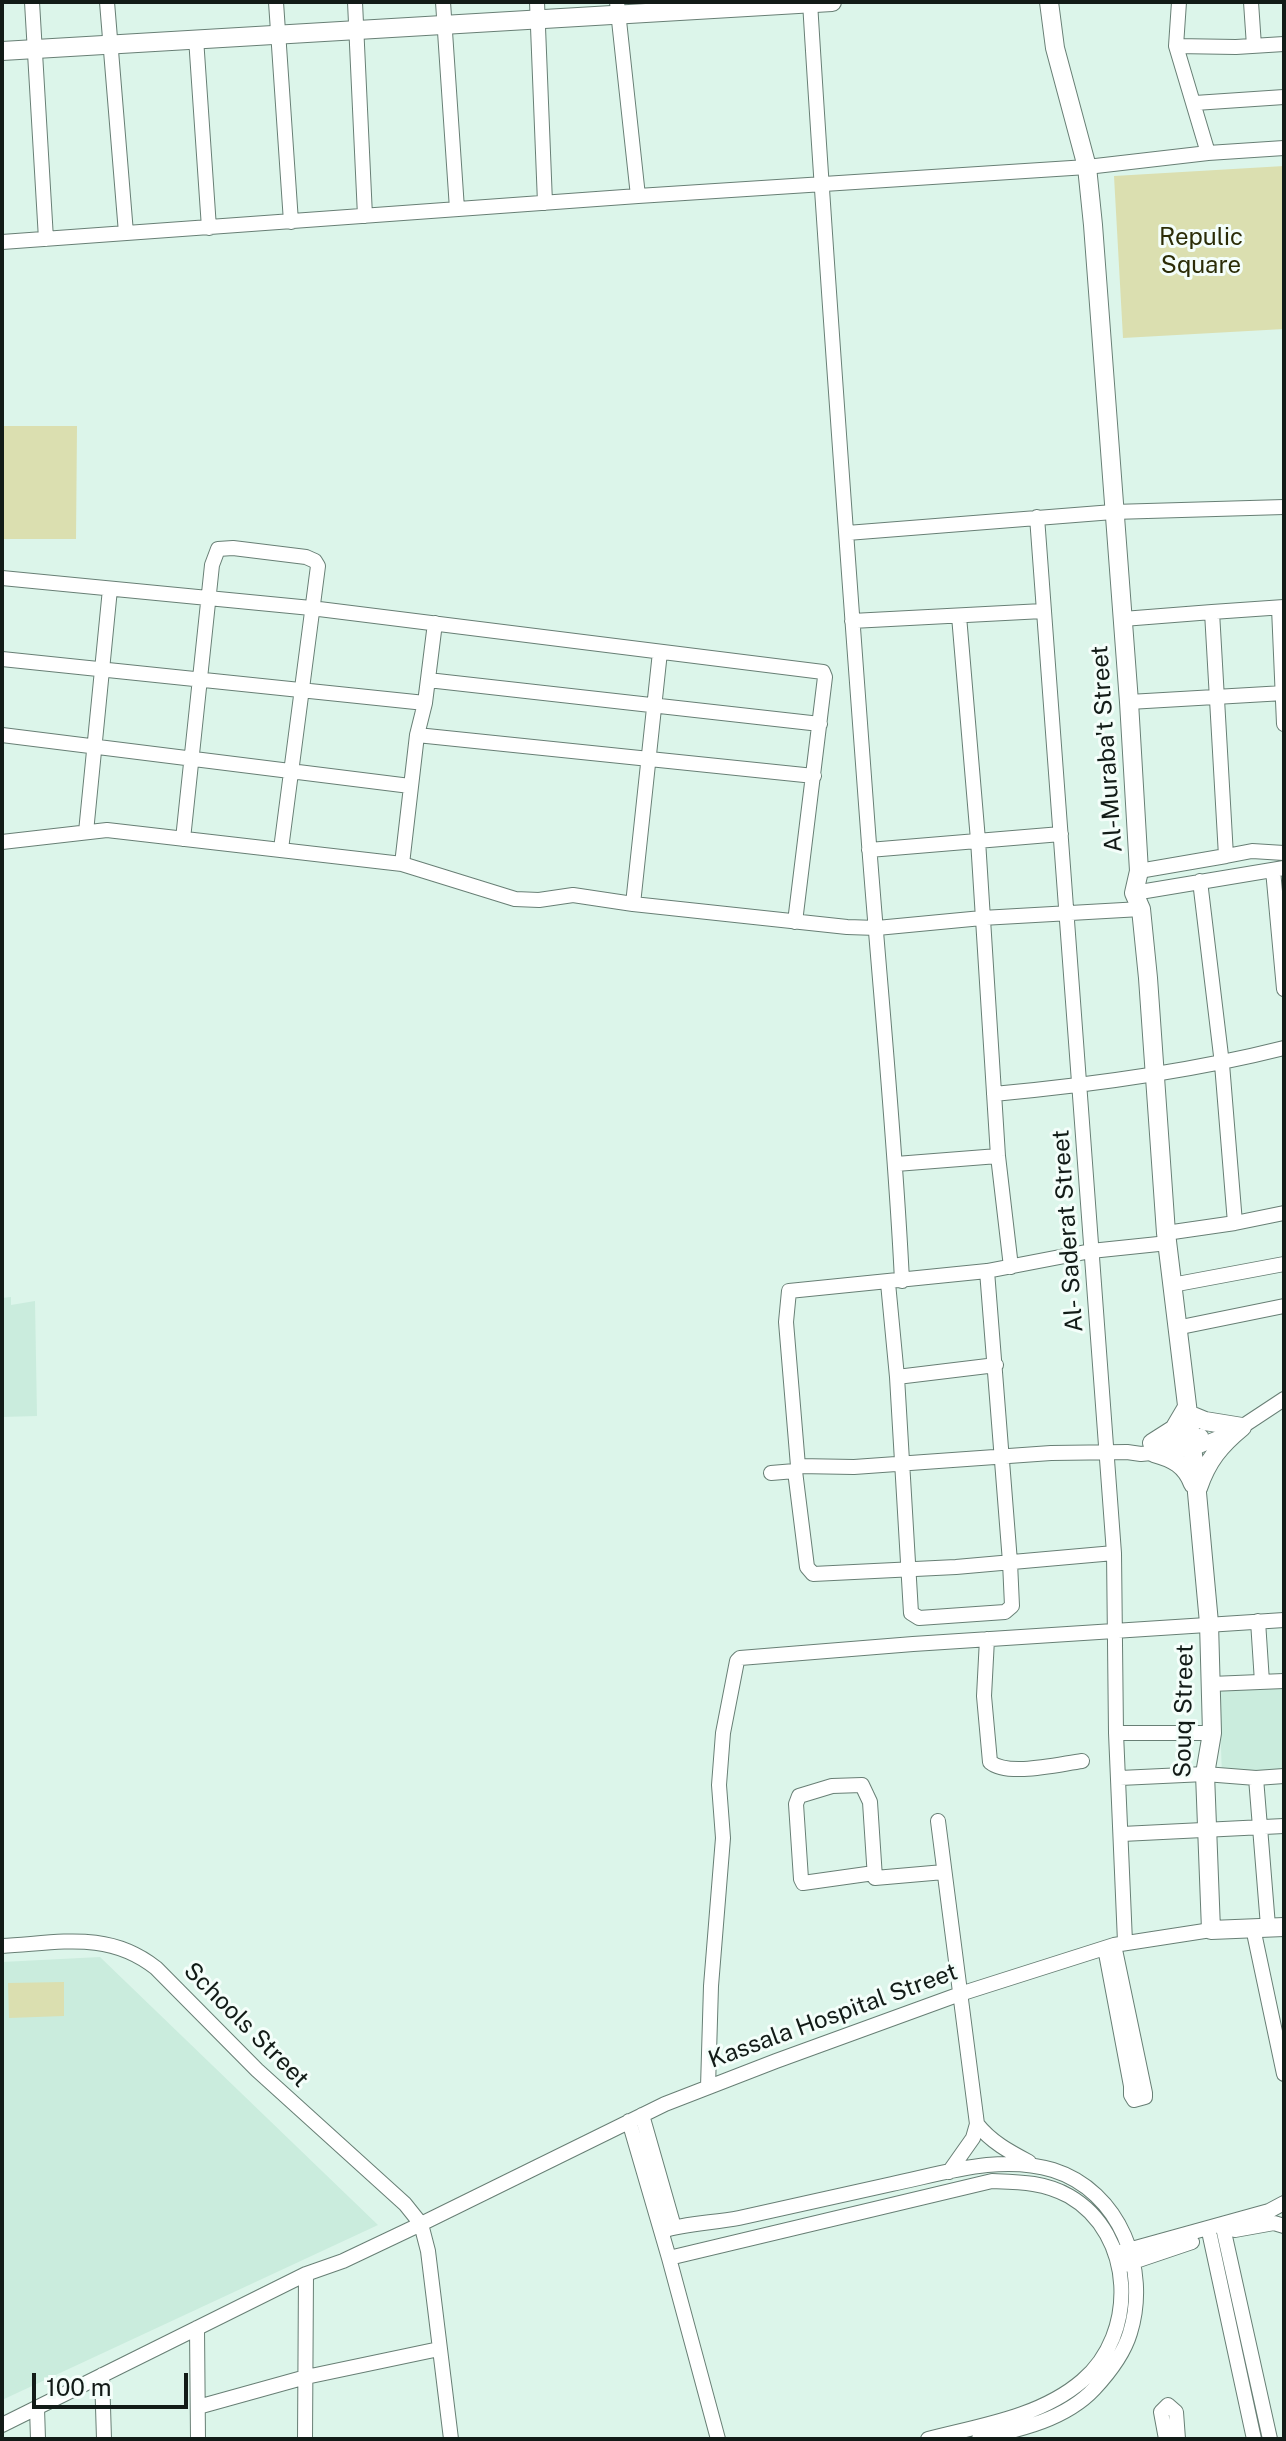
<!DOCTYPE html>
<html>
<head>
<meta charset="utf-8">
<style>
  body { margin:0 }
  #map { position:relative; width:1286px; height:2441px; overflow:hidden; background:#dcf5ea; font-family:"Public Sans",sans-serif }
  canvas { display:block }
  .frame { position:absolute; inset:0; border:4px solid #121b17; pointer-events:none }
  .scale { position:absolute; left:32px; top:2373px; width:156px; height:36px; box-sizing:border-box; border:4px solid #121b17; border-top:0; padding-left:10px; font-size:24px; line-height:28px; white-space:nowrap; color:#121b17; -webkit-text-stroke:6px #f4fefa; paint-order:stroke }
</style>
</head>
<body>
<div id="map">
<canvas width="1286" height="2441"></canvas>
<div class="frame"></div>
<div class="scale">100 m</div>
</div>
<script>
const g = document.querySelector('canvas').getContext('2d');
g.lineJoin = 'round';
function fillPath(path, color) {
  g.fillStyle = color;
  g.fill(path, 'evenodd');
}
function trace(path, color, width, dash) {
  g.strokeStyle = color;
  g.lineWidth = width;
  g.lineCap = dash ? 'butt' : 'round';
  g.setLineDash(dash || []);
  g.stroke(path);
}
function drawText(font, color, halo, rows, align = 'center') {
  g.font = font + ' "Public Sans",sans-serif';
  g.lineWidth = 6;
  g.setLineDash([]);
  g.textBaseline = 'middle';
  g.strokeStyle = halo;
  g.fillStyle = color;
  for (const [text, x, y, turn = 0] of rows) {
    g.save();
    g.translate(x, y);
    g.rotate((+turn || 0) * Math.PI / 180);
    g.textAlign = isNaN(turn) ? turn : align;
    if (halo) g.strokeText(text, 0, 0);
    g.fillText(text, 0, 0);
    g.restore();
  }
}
const built = new Path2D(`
  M11,1297V1305L35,1301L37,1416L2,1417V1298Z
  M1284,1686V1774L1222,1777L1219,1688Z
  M100,1957L378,2225L2,2400V1962Z`);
const green = new Path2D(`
  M1284,166V329L1123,338L1114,176Z
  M2,426H77L76,539H2Z
  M64,1982V2016L9,2018L8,1983Z`);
const minor = new Path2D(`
  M32,2L46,239
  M107,2L126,233
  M276,2L291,222
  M355,2L365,216
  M443,2L457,209
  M537,2L545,203
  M617,2L638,196
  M810,2C827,283 848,563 869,844C880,990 895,1135 902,1281
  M1179,2L1176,46L1208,153
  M1251,2L1254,46
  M196,38L209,228
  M1176,46L1236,47L1284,44
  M1195,103L1284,97
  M2,242L638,196L1087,167L1208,153L1284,148
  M1037,517L1114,1553L1116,1733L1125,1942
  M847,533L1113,512L1284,507
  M2,578L311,608L823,672L825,677L795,922
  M1284,607L1212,612L1226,856L1252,851L1284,853
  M1279,608L1284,724
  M959,616L978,840L998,1156L1011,1267
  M1123,619L1212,612
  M852,621L1043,611
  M2,659L425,703
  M428,680L820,724
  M1129,702L1284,693
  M2,735L410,786
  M417,735L814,776
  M86,832L110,589
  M183,839L212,565L218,549L233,548L306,557L315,561L318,566L281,849
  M2,842L107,830L402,864L515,899L539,900L573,895L633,904L847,927L877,928L982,918L1141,909
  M869,850L1061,834
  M402,864L417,735L425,703L435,623
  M1273,870L1284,989
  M1139,871L1226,856
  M1200,881L1222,1064L1235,1223
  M1134,893L1284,868
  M633,904L660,652
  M994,1094C1091,1085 1189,1072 1284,1048
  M896,1164L998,1156
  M1166,1233L1235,1223L1284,1213
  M888,1283L897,1377L911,1613L919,1618L1005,1612L1012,1606L1010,1562L987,1271
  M1172,1285L1284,1264
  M1176,1328L1284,1306
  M897,1377L996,1365
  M1154,1443L1201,1436
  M798,1466L786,1322L789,1291L987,1271L1091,1251L1168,1243
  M795,1471L807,1567L813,1574L956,1567L1114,1553
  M771,1473L795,1471L798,1466L854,1467L1051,1453L1127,1452L1141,1454L1192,1449L1237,1430L1284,1399
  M1258,1621L1262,1682
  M987,1639L984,1696L990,1762C1008,1777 1059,1764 1082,1761
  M1211,1684L1284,1681
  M1116,1733H1212
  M1120,1778L1205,1774L1256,1778L1284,1776
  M1256,1778L1268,1926
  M938,1821L977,2124L973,2138L949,2172
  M1122,1834L1284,1826
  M875,1878L870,1802L862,1785L832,1786L799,1796L796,1804L801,1879L803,1883L874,1873L875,1878L944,1872
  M1253,1928L1284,2074
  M2,1946C59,1943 108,1930 156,1968L257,2070L405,2204L421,2224L428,2251L451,2439
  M1105,1948L1131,2086V2095L1134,2100L1145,2097V2093L1114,1945
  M708,2087L711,1986L723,1838L719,1785L723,1733L737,1661L740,1658L913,1644L1284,1620
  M642,2115L674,2227
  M629,2121L669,2258L718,2439
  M977,2124C991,2142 1010,2152 1029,2162
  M1235,2230L1274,2223L1284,2226
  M662,2231C686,2223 714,2223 739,2218C790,2207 841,2195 892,2184C945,2173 1000,2154 1053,2170C1120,2191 1150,2269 1130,2333C1124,2353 1108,2374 1094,2389C1065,2420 1018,2430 979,2439
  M1224,2232L1270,2439
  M1210,2236L1254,2439
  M1121,2252L1269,2211L1284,2203
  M669,2258L992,2181C1019,2182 1044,2182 1069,2196C1135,2234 1138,2334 1082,2381C1040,2417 979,2426 928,2439
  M1124,2265L1192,2242
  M197,2328L198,2439
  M102,2375L104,2439
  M198,2407L306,2377L439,2349
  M37,2408L38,2439
  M2,2425L306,2274L343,2261L421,2224L665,2104L776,2061L960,1994L1114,1945L1211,1930
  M305,2439L306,2274
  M1166,2439L1161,2412L1168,2405L1176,2412L1178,2439`);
const major = new Path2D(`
  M1049,2L1055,48L1087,167L1093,225L1129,702L1139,871L1134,893L1141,909L1148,978L1166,1233L1195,1471L1209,1623L1212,1733L1205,1774L1211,1930L1284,1927
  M2,51L832,2
  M1188,1414L1205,1421L1242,1427
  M1152,1443L1174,1429L1187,1407
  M1154,1453C1173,1458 1186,1465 1193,1484
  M1198,1488C1207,1461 1220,1445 1242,1427`);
const parkNames = [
  ["Repulic",1201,238],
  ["Square",1201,266]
];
const streetNames = [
  ["Al-Muraba't Street",1107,749,-94],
  ["Al- Saderat Street",1068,1231,-94],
  ["Souq Street",1184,1711,-89],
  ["Kassala Hospital Street",833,2016,-20],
  ["Schools Street",246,2025,45]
];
fillPath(built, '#caecdd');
fillPath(green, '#dbdfb0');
trace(minor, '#687f75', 16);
trace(major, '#687f75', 20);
trace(minor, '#fff', 14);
trace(major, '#fff', 18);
drawText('24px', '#2b2c06', '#f4fefa', parkNames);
drawText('24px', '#121b17', '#f4fefa', streetNames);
</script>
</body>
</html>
